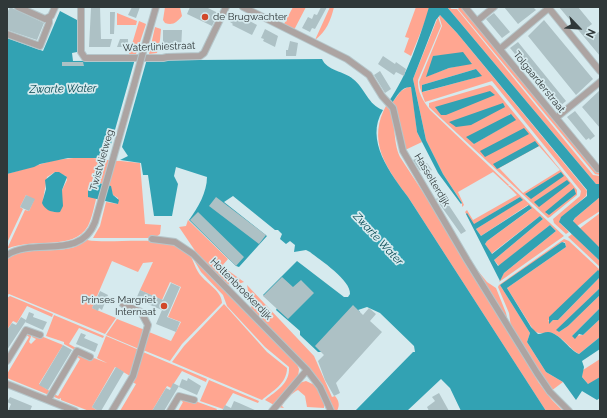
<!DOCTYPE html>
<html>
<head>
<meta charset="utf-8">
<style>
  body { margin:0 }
  #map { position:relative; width:607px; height:418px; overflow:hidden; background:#d6eaee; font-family:Raleway,sans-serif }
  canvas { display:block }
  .frame { position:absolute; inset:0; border:8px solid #303839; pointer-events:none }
  .north { position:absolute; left:559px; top:8px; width:40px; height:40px; -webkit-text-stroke:3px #d6eaee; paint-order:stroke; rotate:115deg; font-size:11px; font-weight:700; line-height:16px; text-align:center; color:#303839 }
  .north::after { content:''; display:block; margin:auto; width:14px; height:18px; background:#303839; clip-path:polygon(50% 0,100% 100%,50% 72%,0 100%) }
</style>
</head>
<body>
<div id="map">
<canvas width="607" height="418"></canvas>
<div class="frame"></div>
<div class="north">N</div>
</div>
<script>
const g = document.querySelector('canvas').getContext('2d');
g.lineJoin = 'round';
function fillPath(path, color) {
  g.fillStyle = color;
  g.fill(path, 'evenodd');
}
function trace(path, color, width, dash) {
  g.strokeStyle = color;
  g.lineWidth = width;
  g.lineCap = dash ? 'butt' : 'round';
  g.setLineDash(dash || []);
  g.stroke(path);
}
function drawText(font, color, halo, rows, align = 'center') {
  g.font = font + ' Raleway,sans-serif';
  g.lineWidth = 3.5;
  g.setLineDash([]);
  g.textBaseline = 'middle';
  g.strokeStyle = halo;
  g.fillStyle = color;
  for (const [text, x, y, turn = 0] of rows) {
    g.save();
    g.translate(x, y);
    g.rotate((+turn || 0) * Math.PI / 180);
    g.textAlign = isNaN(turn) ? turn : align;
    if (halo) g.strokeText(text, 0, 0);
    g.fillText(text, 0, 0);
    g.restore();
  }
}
const green = new Path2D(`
  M165,7H180L182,16C177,22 173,26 165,23L163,20Z
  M293,7H306L294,30L284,24Z
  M330,7H334C331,20 326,32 315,40Z
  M416,7H431L411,56L404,52L409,38L405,37Z
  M447,7H450L451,9H457L593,175L600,176V184H596Z
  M460,7H462L598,172L600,171V175L595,174L458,9Z
  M117,13L137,21L136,25H117Z
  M440,15L457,33L587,191L586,196L560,219V223L569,232L566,234L554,223L553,219L580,196L581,191L492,81L425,102L420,88L419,82L442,26L439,16ZM444,55L472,63L449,68L427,76L434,56ZM476,69L481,76L423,92L422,85Z
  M438,17L441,26L418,80C417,91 423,101 430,110L509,185L508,186L493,172L458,192L464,205L462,207V203L443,174L426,140L413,79Z
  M139,21L146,24L136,54H129Z
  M155,27L161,29L160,40L157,53L149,54Z
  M490,85L492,86L577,190V195L550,217L548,218L429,107V103ZM510,114L515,120L472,145ZM539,146L560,170L523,193L499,168Z
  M408,87H411L412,91L417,132L422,142L403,151L395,105L392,103L401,91Z
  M387,104C397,120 392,140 400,157L449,232L539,383L552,400L563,411H546L544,408L408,197C386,168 366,140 387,104Z
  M83,157L140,163L145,224L161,225L160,234L156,237L148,238H93L100,226L106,202L118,204V198L113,195C110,183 103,183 92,184L88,189L96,199C94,207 92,218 88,226C73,252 31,237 7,249L25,210L29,211L34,200L26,195L20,207L23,209L7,243V174L55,160ZM55,172L66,176L67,180L62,190L60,212L50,211L43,200L47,177Z
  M508,186H510L564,236L499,282L504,273L556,231L550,225L499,266L494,260L543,219L540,216L491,254L485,244L487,241L531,209L528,205L481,236L476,229L522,200L520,197L473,225L465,212L467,210L473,220L517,195Z
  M600,197V211L577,226L573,222L575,218Z
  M600,213V248L579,229Z
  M188,220L228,259L222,266L244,282L235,285L226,284L200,258L179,227L186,226Z
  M572,234L600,261V267L568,237Z
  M564,239L569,241L600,270V272L597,271L548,321L551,322L553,320H558L600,277V288L557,330L559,332L568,326L600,295V308L572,336L583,335L600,319V337L579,354C570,349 565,340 556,335C548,330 542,336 534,331L507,288L566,247L565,242H562L508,282L500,285L530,333L527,342L546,372L563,382L551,391L511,327L509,313L498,287L499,285Z
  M87,240C113,245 171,233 189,253C193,258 195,270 202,277C208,284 222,292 222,303L182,344L170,361L143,350L149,332L171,341L181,322L168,317L181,287L170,282L162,300L140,290L153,262L143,263L138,272L112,261L92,308L116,318L105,334L9,294L7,295V259C26,246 49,253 71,248C77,247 82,243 87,240Z
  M191,255L295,360L299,369L298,377L274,405L265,400C276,391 290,384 289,367L265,347L227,306L223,295L201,272Z
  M474,266L487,282L496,288L506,313L508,322Z
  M247,285L314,356L332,397L335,396C339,401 340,405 337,411H333L325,392L252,312Z
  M10,296L53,314L52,317L27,306L17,323L13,321L7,330V298Z
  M224,304L267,352L287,368C287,384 272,391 262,400L172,362L184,346Z
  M54,315L104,336L103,338L79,328L69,344L76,348L75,350L64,344V342L46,336Z
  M117,319L145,330L139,349L106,335Z
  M29,333L32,334L29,342L31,344L36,339L32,337L33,335L41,336L63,345L39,384L51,392L49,395L7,378V374L29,337L25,334Z
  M106,336L139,350L130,376L115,367L92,407L98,411H89L61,400V398L59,399L52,396L54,394L58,396L80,359L76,356C86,353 98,360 107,363L97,358Z
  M143,352L207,379L206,382L182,371L171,388L167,386L152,411H120L136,384L132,382Z
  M600,359V377L589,385L582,377L583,370Z
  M209,380L259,401L258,403L233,393L223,409L200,401Z
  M306,381L319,387L324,401V408L307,407L305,396L298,390C293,392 284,401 282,406L284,408L277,407L299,383Z
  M179,399L195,401L217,409L216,411H178L183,402Z`);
const water = new Path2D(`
  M429,7H447L596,184H600V197L575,218L573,221L600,248V261L559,222L561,217L587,196V190L457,33L440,15L436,20L413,79L426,140L443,174L462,203L461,204L438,173L422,142L417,132L411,87C402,86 397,96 392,103L389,101C407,76 420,37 429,7Z
  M60,11L77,20V52L72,53L73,61L322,59C327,71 344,71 353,79C365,88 368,105 383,110C364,140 391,174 408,197L546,411H461L450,388L441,379L407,411H355L413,352H415L414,346L380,313L367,307L358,310L360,312L322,352H318L300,335V331L276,310L277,308L263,295L297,261L344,297H348L350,294C351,280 320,260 310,252L306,250L294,252L295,245L290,241L286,244L280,239L282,234L278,230H275L233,196L224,202L267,236L239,267L236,266L189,220C198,208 207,192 207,177L176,167L174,176L178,184L172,216H154L148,175H143L141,163L107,158H68L40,164L34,167L7,174V38L43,51Z
  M463,52L472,64L449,68L426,77L433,56Z
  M476,69L482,76L422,92V85Z
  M490,91L495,95L446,115H441L435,107Z
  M503,103L505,107L471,125L456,127L449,122Z
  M511,114L516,120L474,144L466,137Z
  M524,128L529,134L485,157L480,151Z
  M535,141L539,146L499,168L497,169L493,164Z
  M55,172H59L67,177L62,190L63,206L60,212C52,213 45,210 42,203L46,189L45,180Z
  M561,172L564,176L531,199L525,194Z
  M567,180L570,183L569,184L539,207L534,202Z
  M94,182L111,186L113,195L119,200L118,204L88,197V189Z
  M574,188L576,194L549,215L545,212Z
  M520,197L523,200L476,229L481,236L529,205L532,208L487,241L485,244L492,254L540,216L543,219L494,260L498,266L550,225L556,231L504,273L500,281L466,214L467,213L474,224Z
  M562,242L565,243L566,247L507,288L531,327L538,334C542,334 544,332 548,332C560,333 568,349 579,354L600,337V349L582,361L584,367L582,377L588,384L600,377V398L597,400L582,391L576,400L563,382L546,372L527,342L530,333L500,285Z
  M598,270L600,272V277L558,320H553L549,324V317Z
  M600,288V295L568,326L559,332L556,330Z
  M600,308V319L583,335L579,334L575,339L572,336Z`);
const pier = new Path2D(`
  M135,59H147L122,147L128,156L118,161L107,160L102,149L111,144Z`);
const building = new Path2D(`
  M10,7L44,23L37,40L7,30V13Z
  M100,7L101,39H112L110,47H89L91,8Z
  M132,7H140L136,18L128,15Z
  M190,7H206L218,13L212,26L187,14Z
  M321,7H327L315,29L312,28L310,32L302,28L308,17L312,19L314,14L317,15Z
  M504,7H533L536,10L518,24Z
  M559,7H578L592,24L587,28L593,36L600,31V56Z
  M110,12H115L114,34H110Z
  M235,13L257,25L252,35L232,25L233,24L230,22Z
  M494,13L510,32L502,38L486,19Z
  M544,20L593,79L576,95L528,36Z
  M265,29L278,36L275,47L263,41L264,39L261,38Z
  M163,30H182L181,50H163Z
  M120,39H128V47H117Z
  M290,41L298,43L296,56H286V50H288Z
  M518,42L566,101L559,107L510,48Z
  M383,56L395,64L396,62L406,69L404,76L396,72L394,75L378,64Z
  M62,62H83L84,66H62Z
  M380,71L391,89L385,93L374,75Z
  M600,90V128L582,107Z
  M575,111L595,136L590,140L589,138L586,140L567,117Z
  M420,156L424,165L427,163L432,170L426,173L424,169L420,171L413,160Z
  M26,195L35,199L29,211L20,207Z
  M442,195L466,231L461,234L436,199Z
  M216,197L266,235L259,244L209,206Z
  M198,212L244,257L236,266L190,220Z
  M282,277L293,287L301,280L314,293L288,319L263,296Z
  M171,283L180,287L167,317L180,322L176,332L156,324L162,310L136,299L140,290L163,300Z
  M100,291L108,295L102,310L99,308L98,311L92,308Z
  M353,305L363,315L369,308L376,314L370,321L382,332L336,383L340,393L334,396L325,380L318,361L324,355L315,346Z
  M29,312L34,314L33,317L47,322L43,330L25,322L26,321L7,350V330L12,323L16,325L21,317L26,320Z
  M81,333L86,335L84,338L98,344L95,352L76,344Z
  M63,345L72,350L48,390L39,385Z
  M116,367L124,372L101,411H98L92,407Z
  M188,378L201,386L197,395L179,387L182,379L187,381Z
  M173,383L179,386L164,411H152L166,388L170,390Z
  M439,393L449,411H429L427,407L435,401L432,397Z
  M10,397L32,406L30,411H8L11,404L7,402Z
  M234,401L239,403L257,411H222L225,405L231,408Z`);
const minor = new Path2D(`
  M18,7L45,19L51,16L55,7
  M81,7V52L85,58H163L167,57L200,56L204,53L226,7
  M243,7L347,59L369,75L382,96L393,108L403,151L467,260L537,373L550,392L569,411
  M465,7L598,169L600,168
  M548,7L600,71
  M477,21L494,7
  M7,34L40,46L49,23V18
  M500,49L550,7
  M143,52L156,7
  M556,118L600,82
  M152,239L175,242L193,254L307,370L320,387L331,411
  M7,255C35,237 80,261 95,222L134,85
  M7,361L26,330L40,335
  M7,384L75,411
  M48,400L77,351L90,357
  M112,411L133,376L148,325L141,312L123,304
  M170,411L179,396L194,400
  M272,411L307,370`);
const minorBridge = new Path2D(`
  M134,85L143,52`);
const markers = [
  [205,17,4,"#d14729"],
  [164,306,4,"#d14729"]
];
const poiNames = [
  ["de Brugwachter",213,17],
  ["Prinses Margriet",156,300,"right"],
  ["Internaat",156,312,"right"]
];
const streetNames = [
  ["Waterliniestraat",159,47,-2],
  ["Tolgaarderstraat",539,82,51],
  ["Twistvlietweg",102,160,-74],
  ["Hasselterdijk",432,180,59],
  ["Holtenbroekerdijk",241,289,45]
];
const waterNames = [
  ["Zwarte Water",63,89,-1],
  ["Zwarte Water",378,239,47]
];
fillPath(green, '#ffa691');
fillPath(water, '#32a2b3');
fillPath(pier, '#d6eaee');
fillPath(building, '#adc1c5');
trace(minor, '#b5c6ca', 8);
trace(minor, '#aca4a2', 6);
trace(minorBridge, '#b5c6ca', 8, []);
trace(minorBridge, '#aca4a2', 6);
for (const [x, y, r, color] of markers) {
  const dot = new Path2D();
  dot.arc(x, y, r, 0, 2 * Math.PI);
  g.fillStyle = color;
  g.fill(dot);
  trace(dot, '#d6eaee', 1.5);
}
drawText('10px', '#303839', '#d6eaee', poiNames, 'left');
drawText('10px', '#303839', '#d6eaee', streetNames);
drawText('italic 11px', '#044851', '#d6eaee', waterNames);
</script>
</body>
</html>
